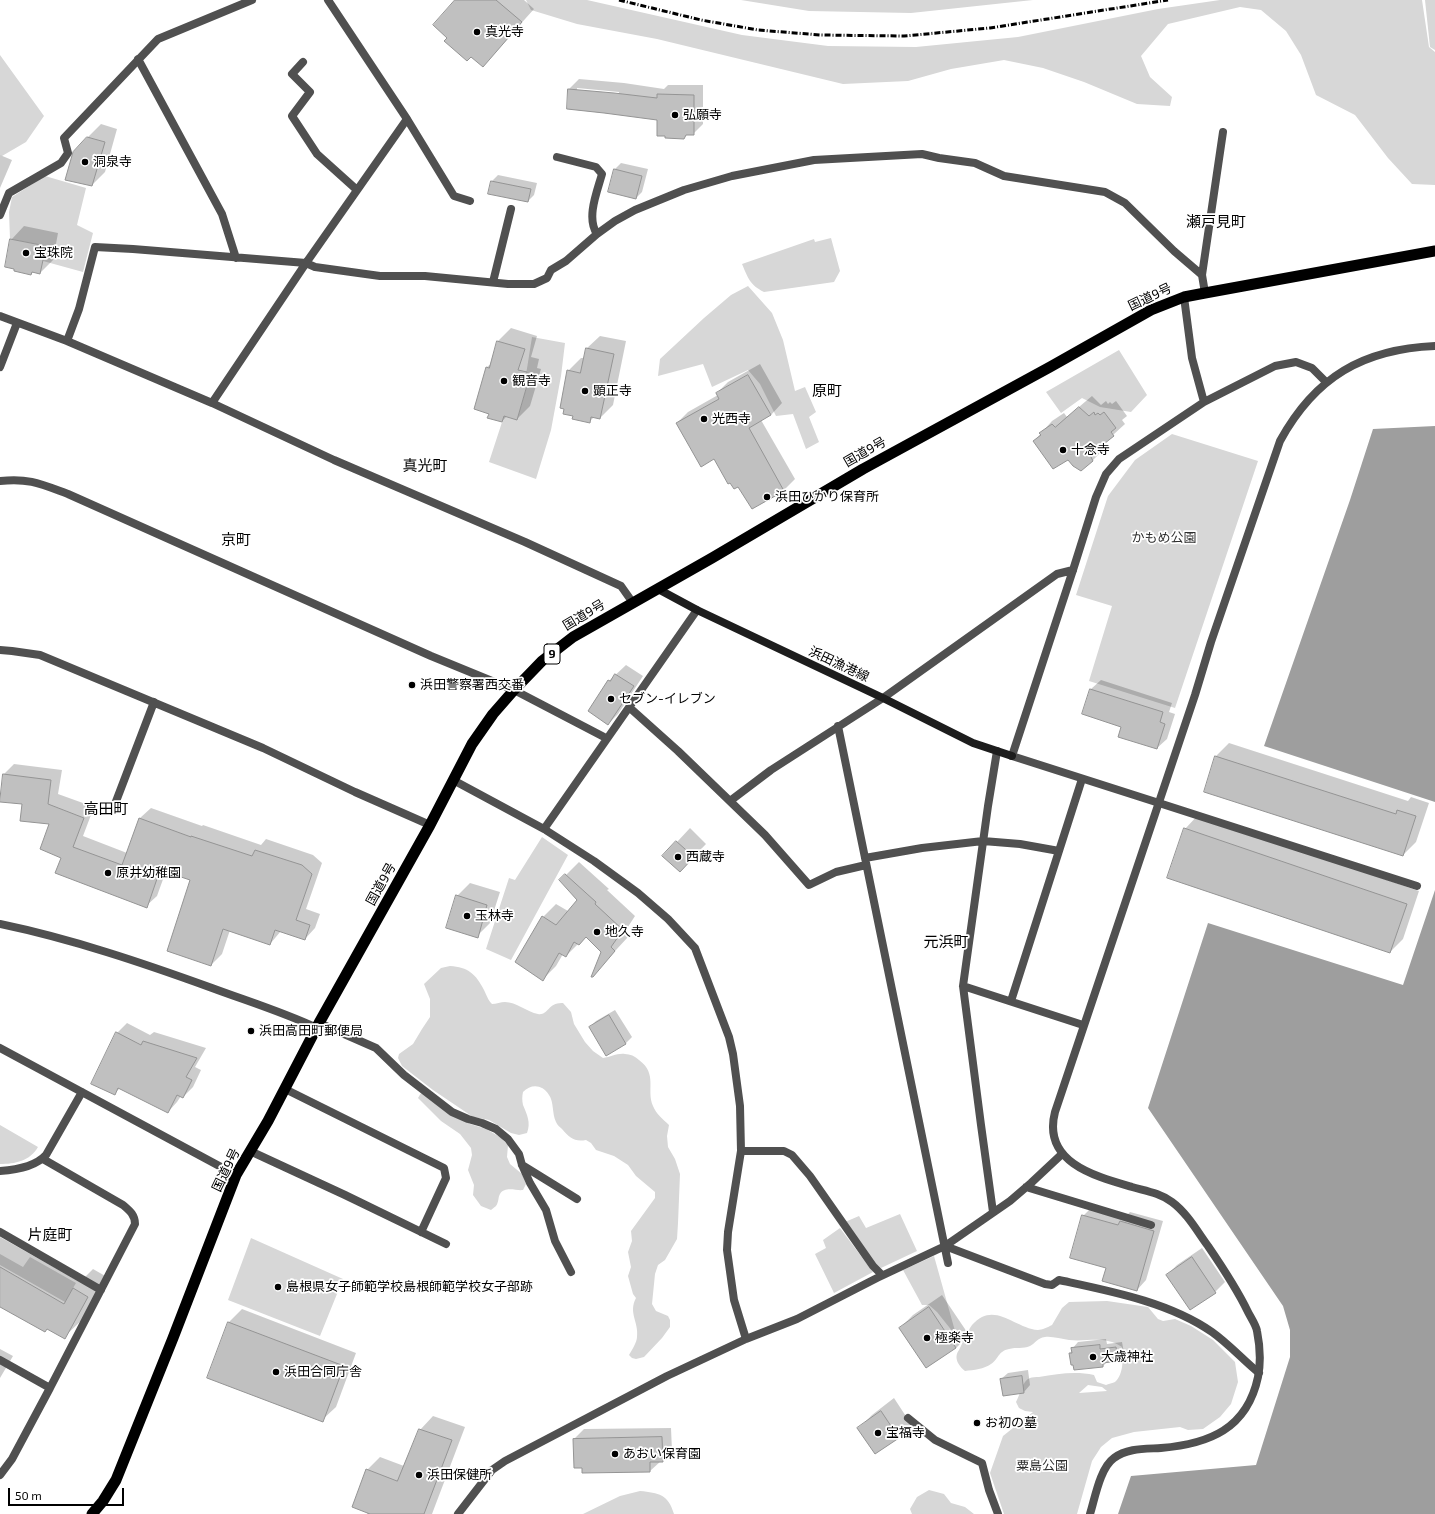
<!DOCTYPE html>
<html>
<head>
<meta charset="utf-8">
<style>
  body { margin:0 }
  #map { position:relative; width:1435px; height:1514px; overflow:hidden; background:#fff; font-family:"Exo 2",sans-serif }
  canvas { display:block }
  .scale { position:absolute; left:8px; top:1488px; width:116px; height:18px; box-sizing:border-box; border:2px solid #000; border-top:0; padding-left:5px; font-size:12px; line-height:14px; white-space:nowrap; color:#000; -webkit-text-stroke:3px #fff; paint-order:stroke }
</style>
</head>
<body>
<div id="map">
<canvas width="1435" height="1514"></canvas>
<div class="scale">50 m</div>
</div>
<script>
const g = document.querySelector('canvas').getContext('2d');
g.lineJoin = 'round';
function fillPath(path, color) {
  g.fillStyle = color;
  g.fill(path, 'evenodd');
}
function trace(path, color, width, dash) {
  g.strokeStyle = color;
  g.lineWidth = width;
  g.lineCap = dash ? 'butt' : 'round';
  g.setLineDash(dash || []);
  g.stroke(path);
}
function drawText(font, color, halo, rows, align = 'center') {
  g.font = font + ' "Exo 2","Noto Sans JP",sans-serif';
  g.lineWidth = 3.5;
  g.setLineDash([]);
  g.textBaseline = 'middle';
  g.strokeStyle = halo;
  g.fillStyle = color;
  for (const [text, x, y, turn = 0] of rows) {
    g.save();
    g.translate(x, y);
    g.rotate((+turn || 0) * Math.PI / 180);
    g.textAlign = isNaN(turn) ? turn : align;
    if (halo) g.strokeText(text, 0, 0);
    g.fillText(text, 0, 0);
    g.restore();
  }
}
const green = new Path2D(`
  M526,0H587L742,35L828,46L916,47L1018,37L1158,9L1220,0H1422L1429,47L1435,52V185L1412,184L1388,158L1355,115L1316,95L1301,55L1286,31L1261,10L1240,7L1168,24L1141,56L1150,77L1172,97L1170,106L1137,104L1084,82L1043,68L1004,60L951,69L908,81L843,84L657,39L577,24L531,10Z
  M741,0H1033L911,13L809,11Z
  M1425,0H1435V50L1430,47Z
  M0,55L44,116L26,142L2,156L0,155Z
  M45,176L86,188L77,225L93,233L83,272L43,261L46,246L10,239L9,212L12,197Z
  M831,238L840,271L834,282L764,292C750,285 748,278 742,264L814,239L815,242Z
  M748,286L772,313L783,340L795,391L805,387L816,412L809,417L819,442L806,449L793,414L776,416L760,384L748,370L712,387L703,364L658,376L660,359L704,318L731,295Z
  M532,337L565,343L561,376L551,430L536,479L489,462L504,416L517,420L528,382L525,381Z
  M1119,350L1147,395L1131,412L1100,407L1082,398L1061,413L1046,392Z
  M1172,434L1258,461L1175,708L1089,681L1112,606L1076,595L1108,496L1135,460Z
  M542,837L568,855L511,960L486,949L509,878L515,880Z
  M450,966C468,967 476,974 484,990C487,996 488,1000 492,1004C496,1004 501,1002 505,1002C516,1002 527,1012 538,1014C548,1016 548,1002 563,1003L571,1012L574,1024L585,1042L593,1051L603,1058C611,1057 617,1053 625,1054C630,1054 635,1056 639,1060C658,1074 646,1090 653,1106C656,1114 663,1119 669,1125L667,1136L668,1147L675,1159L680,1174L678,1223L677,1239L665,1260L658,1265L655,1274L652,1304L656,1311L668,1316L670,1320V1327L662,1338L644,1357L636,1359L632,1358L629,1355C632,1350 637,1342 637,1337C639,1322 628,1313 636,1298L633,1294L628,1276L631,1267L628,1252L632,1241L631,1231L655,1198V1192L636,1176L628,1165L614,1156L596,1150L591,1143L586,1140C574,1142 570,1138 562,1129C560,1127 557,1125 556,1122C552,1114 554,1102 549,1095C542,1084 531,1084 523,1092C522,1096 522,1101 523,1105C527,1115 531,1122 527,1133L519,1135L511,1133L489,1120L473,1117L433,1090L402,1066L398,1058L399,1054L413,1044L422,1029L430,1017V999L424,984L441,968Z
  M421,1093L470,1124L486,1129L500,1137L508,1145L507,1157L510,1164L522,1174L526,1184L523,1190C516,1191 505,1186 500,1194C498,1197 499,1202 496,1206L491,1210L481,1206L473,1195L474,1185L468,1170L472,1155L471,1148L460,1134L441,1121L418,1098Z
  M0,1125L38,1147C30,1161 15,1164 0,1164Z
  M900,1214L917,1251L881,1268L875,1263L845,1222L859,1216L866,1228Z
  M840,1228L873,1272L834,1293L815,1254L826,1248L823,1240Z
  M251,1238L343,1279L320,1336L228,1300Z
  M0,1254L23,1267L30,1257L76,1283L65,1302L0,1265Z
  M934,1256L955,1331L953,1332L937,1312L929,1305H922L903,1270Z
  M1107,1301L1148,1307L1158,1319L1163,1321L1175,1319L1191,1326L1213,1340L1235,1362L1238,1382L1231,1404L1220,1417L1203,1429L1188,1430L1180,1427L1134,1432L1112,1438L1101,1447L1092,1461L1077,1514H1004L990,1473L1003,1436L1033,1412L1025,1411L1019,1408L1016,1402C1020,1395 1022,1381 1030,1378C1032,1377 1036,1377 1039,1377C1058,1374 1075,1371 1094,1375L1097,1382L1106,1385C1108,1384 1113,1383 1115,1382C1124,1374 1123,1358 1122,1347C1104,1335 1089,1342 1069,1340C1061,1339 1052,1336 1045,1337C1037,1338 1036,1343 1030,1346C1023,1349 1016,1347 1009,1349C998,1351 998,1360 991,1364C984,1369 974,1370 965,1371C959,1366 953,1358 959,1350C963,1342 967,1332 972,1325C994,1300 1014,1328 1038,1330C1042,1330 1048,1327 1052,1325L1062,1308L1069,1302ZM1088,1385L1102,1387L1107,1391L1079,1393Z
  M929,1490L944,1494L951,1503L965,1507L974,1514H912L910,1509L917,1497Z
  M640,1491C659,1493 668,1494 674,1514H583L620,1496Z`);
const water = new Path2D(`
  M1435,426V802L1264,746L1350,500L1373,429Z
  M1435,890V1514H1118L1131,1476L1256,1465L1290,1357V1330L1283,1306L1148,1108L1208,923L1403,985Z`);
const shadow = new Path2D(`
  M456,0H524L534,9L483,66L448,38Z
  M579,79L624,83L664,89L668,85H703V124L693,134H687L684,138L658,119L568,109L569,89ZM577,88L619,92V94L577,90Z
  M101,124L117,129L105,172L92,185L88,137Z
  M0,155L12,160L0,188Z
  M621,163L648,169L642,192L636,198L615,169Z
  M498,175L537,183L534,195L528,201L490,193L492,181Z
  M24,226L58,233L53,260L40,273L34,271L31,274L11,240Z
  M511,328L537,336L531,357L539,359L537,368L541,369L530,406L517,419L507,416L502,421L490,413L475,409L487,367L492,363L498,341Z
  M600,336L626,341L613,405L600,418L594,417L589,422L568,371L581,358H584L586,349Z
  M760,364L782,403L771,415L761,420L795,479L784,490L752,508L738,485L715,458L677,423L688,412L718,395L717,393L728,382Z
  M1092,396L1101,405L1106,401L1108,404L1110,402L1112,404L1116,401L1127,416L1122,420L1125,424L1102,445L1104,449L1093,460L1068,458L1034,441L1052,421L1064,413L1067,417Z
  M626,665L643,676L618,714L608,724L609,681Z
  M1101,680L1172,703L1169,712L1175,714L1167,739L1157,748L1122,726L1083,714L1091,689Z
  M1229,743L1408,801L1411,797L1429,803L1416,842L1403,855L1205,791L1216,756Z
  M14,764L62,770L58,794L94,807L83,836L127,853L140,818L151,808L202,826L203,825L261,845L266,839L313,855L322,863L306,909L320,914L315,928L305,939L281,931L270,944L230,930L222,954L211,965L192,879L166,871L157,896L146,906L62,857L50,824L23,804L4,774Z
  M1198,815L1419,891L1403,939L1390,952L1185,829Z
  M690,828L706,844L680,871L664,856Z
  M579,862L609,889L607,890L635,916L624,933L628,937L592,976L602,951L586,936L566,956L563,954L556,966L543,979V917L556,904L568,911L578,900L561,880Z
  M470,883L500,892L490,923L477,936L457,896Z
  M615,1010L632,1037L625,1044L590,1027L596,1021Z
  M127,1023L150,1035L154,1032L206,1048L195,1067L201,1070L193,1087L183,1097L181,1096L177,1102L168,1112L120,1088L114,1094L117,1033Z
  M1093,1206L1127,1215L1130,1212L1163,1221L1146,1280L1137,1290L1083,1216Z
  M0,1237L80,1282L93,1269L107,1277L84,1318L64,1337L48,1328L45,1331L0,1306Z
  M1202,1248L1225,1282L1215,1292L1167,1275L1177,1265Z
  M942,1295L969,1335L956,1348L900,1328L913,1315Z
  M242,1309L356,1353L336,1407L322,1420L209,1377L229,1322Z
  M1106,1339L1107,1344L1122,1342L1124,1353L1117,1360L1108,1361L1103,1366L1070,1353L1072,1351V1349L1078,1342Z
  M0,1349L13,1356L0,1378Z
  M1028,1370L1030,1385L1024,1392L1004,1395L1001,1379L1008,1373Z
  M894,1398L911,1424L898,1437L875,1453L859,1428L872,1415Z
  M433,1416L465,1427L432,1514H367V1470L380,1457L404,1466L420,1430Z
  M671,1428L672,1451L650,1471L574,1439L584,1429Z`);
const building = new Path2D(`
  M455,0H496L522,22L483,67L471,57L467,61L444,41L447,38L433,25Z
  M568,89L614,93L657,98V94L694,95V135H686L684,139L665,138V136H657V120L604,113L567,109Z
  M87,137L105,142L92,186L65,180L73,152Z
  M614,169L642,176L636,199L608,192Z
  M491,181L531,189L528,202L488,194Z
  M10,239L46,246L40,274L32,272L31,275L14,271V269L5,267Z
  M497,341L525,349L518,370L527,372L525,381L528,382L517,420L504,416L502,422L487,418L489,414L474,409L486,367L489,368Z
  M586,348L614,354L600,419L591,417L590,423L572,419L573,416L563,414L564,409L560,408L567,370L580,373Z
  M748,375L771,415L749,428L784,491L752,509L738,487L734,489L730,483L728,484L714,459L701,467L676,423L719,399L716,393Z
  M1079,407L1089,416L1094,412L1095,415L1098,413L1100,415L1104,412L1116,428L1111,432L1114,436L1090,455L1093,461L1081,471L1073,466L1068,460L1053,469L1033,441L1041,435L1039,433L1052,424L1055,427Z
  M615,674L634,686L608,725L588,711L608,680L610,681Z
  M1090,689L1163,712L1160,722L1165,724L1157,749L1118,737L1121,727L1082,714Z
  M1215,756L1396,814L1397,810L1416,816L1403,856L1204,792Z
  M3,774L51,780L48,804L84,818L73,847L122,865L139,818L191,837V836L252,856L255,850L302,865L312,874L296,920L310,925L305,940L275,930L270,945L223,929L211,966L167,951L190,880L160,870L147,908L55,873L61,858L40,849L49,824L20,821L22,804L0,802Z
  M1184,828L1407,904L1390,953L1167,878Z
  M676,841L694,857L680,872L662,856Z
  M565,874L596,902L595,904L623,930L611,947L615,951L593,977H591L601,952L586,937L579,945L574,942L566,957L559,953L543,981L515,962L542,916L556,925L577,900L559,880Z
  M456,895L487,905L478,938L446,928Z
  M609,1015L626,1044L606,1056L589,1027Z
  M116,1032L141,1045L143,1041L197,1058L186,1077L192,1080L183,1098L177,1095L168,1113L118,1088L115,1095L91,1084Z
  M1082,1215L1118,1225L1120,1221L1154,1231L1137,1291L1102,1281L1106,1268L1070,1258Z
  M1192,1257L1216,1293L1190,1310L1166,1275Z
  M0,1267L64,1304L73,1288L88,1297L65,1339L47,1329L45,1332L0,1307Z
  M929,1307L956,1348L926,1368L899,1328Z
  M228,1322L344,1366L323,1422L207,1378Z
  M1100,1345V1349L1116,1347L1118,1361L1103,1363V1367L1074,1370L1073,1365H1071L1069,1353H1072L1071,1348Z
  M1022,1376L1024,1393L1003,1396L1000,1379Z
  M881,1411L899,1438L875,1454L857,1428Z
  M419,1429L452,1440L424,1514H370L352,1507L366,1469L397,1481Z
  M662,1437L663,1462H650V1472L582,1473V1468H574L573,1439Z`);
const minor = new Path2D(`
  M328,0L407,119L454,196L470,201
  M138,59L222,214L236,258
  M303,62L292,74L310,92L292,116L317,154L357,190
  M557,157L596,167L602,174C597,192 586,218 597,234
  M0,215L9,193L61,163L68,153L64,138L158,39L252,0
  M1202,275L1223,132
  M493,282L511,209
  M1184,297L1192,358L1204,402
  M0,316L67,341L212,403L334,460L525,542L621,586L633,603
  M67,341L79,309L95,247L133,249L306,263L315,267L380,276H425L508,284H534L547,278L551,270L566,261L597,234L615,221L635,210L684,190L732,176L814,160L922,154L939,158L975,163L1004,176L1105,192L1125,203L1174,251L1202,275L1205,293
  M0,367L17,323
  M212,403L306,263L407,119
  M0,481C30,478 41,484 68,494L431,656L514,690L606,738
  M0,650L12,651L40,655L263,748L355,792L430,825
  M630,708L678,751L765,835L809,885L836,872L866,865
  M838,726L948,1263
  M1012,756L1073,570L1096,497L1106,474L1119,459L1204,402L1275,366L1296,362L1312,368L1326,382
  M453,780L544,829L594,861L638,893L668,919L695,948L729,1037L733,1054L740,1106L741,1151L728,1232L727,1250L734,1300L746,1339
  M730,801L771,770L883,698L1057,574L1073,570
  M1159,803L1417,886
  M115,804L154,702
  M544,829L697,610
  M865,858L922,848L983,841L1020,844L1059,851
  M0,924C72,939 143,963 212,988C247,1001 283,1012 317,1028
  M963,986L1083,1025
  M1011,1001L1082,779
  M319,1023L376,1048L404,1075L452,1112L468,1119L482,1123L496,1129L508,1139L519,1154L522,1165L530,1183L546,1210L555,1241L571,1272
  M0,1048L236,1175
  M285,1089L444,1168L446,1178L421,1232
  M250,1151L345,1195L446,1244
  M741,1151H784L792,1155L810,1176L873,1266L882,1275
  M522,1165L577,1199
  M0,1171C15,1170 35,1167 46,1155L82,1092
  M1026,1187L1151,1225
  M993,1212L981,1125L963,986L988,806L997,751
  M0,1232L101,1290
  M945,1246L1045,1284L1052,1285L1059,1280C1110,1291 1169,1302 1212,1332C1229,1344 1243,1360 1259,1373
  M0,1360L50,1388L135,1224C135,1215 130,1211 123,1205L43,1159
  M908,1418L935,1440L982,1463L989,1490L998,1514
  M0,1475L12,1459L50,1388
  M458,1514L492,1470L505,1461L667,1376L746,1339L797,1319L877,1278L945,1246L1010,1201L1031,1183L1062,1154`);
const tertiary = new Path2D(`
  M1012,756L1159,803
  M1090,1514C1095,1498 1100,1468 1114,1458C1127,1448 1145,1449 1161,1448C1209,1444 1247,1429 1258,1377C1261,1362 1260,1346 1257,1331C1256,1325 1251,1318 1248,1312C1237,1289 1223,1268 1208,1246C1197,1231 1187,1213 1172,1202C1160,1193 1146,1191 1132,1187C1094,1176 1042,1162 1055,1112L1195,695L1211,642L1280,441C1315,377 1363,349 1435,346`);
const secondary = new Path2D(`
  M658,589L697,610L883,698L973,743L1012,756`);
const trunk = new Path2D(`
  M92,1514L103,1501L116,1480L173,1338L236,1175L268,1121L319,1023L430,825L472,744L493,714L514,690L542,661L573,637L712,558L863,469L1050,367L1151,310L1184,297L1205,293L1435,251`);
const rail = new Path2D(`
  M619,0L701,20L758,30L821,35L904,36L990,28L1168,0`);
const markers = [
  [477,32,4,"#000"],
  [675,115,4,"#000"],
  [85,162,4,"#000"],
  [26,253,4,"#000"],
  [504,381,4,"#000"],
  [585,391,4,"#000"],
  [704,419,4,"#000"],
  [1063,450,4,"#000"],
  [767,497,4,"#000"],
  [412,685,4,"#000"],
  [611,699,4,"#000"],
  [678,857,4,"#000"],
  [108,873,4,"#000"],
  [467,916,4,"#000"],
  [597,932,4,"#000"],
  [251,1031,4,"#000"],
  [278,1287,4,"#000"],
  [927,1338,4,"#000"],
  [1093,1357,4,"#000"],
  [276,1372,4,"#000"],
  [977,1423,4,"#000"],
  [878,1433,4,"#000"],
  [615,1454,4,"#000"],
  [419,1475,4,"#000"]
];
const shields = [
  [552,654,16]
];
const shieldNames = [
  ["9",552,654]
];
const poiNames = [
  ["真光寺",485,32],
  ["弘願寺",683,115],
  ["洞泉寺",93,162],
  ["宝珠院",34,253],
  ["観音寺",512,381],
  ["顕正寺",593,391],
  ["光西寺",712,419],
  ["十念寺",1071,450],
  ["浜田ひかり保育所",775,497],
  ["浜田警察署西交番",420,685],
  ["セブン-イレブン",619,699],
  ["西蔵寺",686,857],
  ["原井幼稚園",116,873],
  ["玉林寺",475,916],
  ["地久寺",605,932],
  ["浜田高田町郵便局",259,1031],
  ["島根県女子師範学校島根師範学校女子部跡",286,1287],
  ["極楽寺",935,1338],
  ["大歳神社",1101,1357],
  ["浜田合同庁舎",284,1372],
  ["お初の墓",985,1423],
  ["宝福寺",886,1433],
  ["あおい保育園",623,1454],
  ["浜田保健所",427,1475]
];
const streetNames = [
  ["国道9号",1150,297,-25],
  ["国道9号",865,452,-30],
  ["国道9号",584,615,-31],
  ["浜田漁港線",839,664,25],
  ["国道9号",381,884,-61],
  ["国道9号",226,1170,-64]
];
const parkNames = [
  ["かもめ公園",1164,538],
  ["粟島公園",1042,1466]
];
const quarterNames = [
  ["瀬戸見町",1216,222],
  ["原町",827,391],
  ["真光町",425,466],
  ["京町",236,540],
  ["高田町",106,809],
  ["元浜町",946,942],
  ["片庭町",50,1235]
];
fillPath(green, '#d7d7d7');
fillPath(water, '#9e9e9e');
fillPath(shadow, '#0003');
fillPath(building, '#c0c0c0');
trace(building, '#949494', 1);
trace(minor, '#505050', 8);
trace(tertiary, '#505050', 8);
trace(secondary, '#1d1d1d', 8);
trace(trunk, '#000', 11);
trace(rail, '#000', 3, [6, 2, 1, 2]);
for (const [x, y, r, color] of markers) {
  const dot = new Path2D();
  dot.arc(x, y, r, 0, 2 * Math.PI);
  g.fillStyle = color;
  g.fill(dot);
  trace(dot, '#fff', 1.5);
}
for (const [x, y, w] of shields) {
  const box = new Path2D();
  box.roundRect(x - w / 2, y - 10, w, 20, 3);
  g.fillStyle = '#fff';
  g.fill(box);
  trace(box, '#000', 1);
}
drawText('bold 12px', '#000', null, shieldNames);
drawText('13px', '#000', '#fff', poiNames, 'left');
drawText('13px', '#000', '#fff', streetNames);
drawText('13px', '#2e2e2e', '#fff', parkNames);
drawText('15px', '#000', '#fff', quarterNames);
</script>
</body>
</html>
